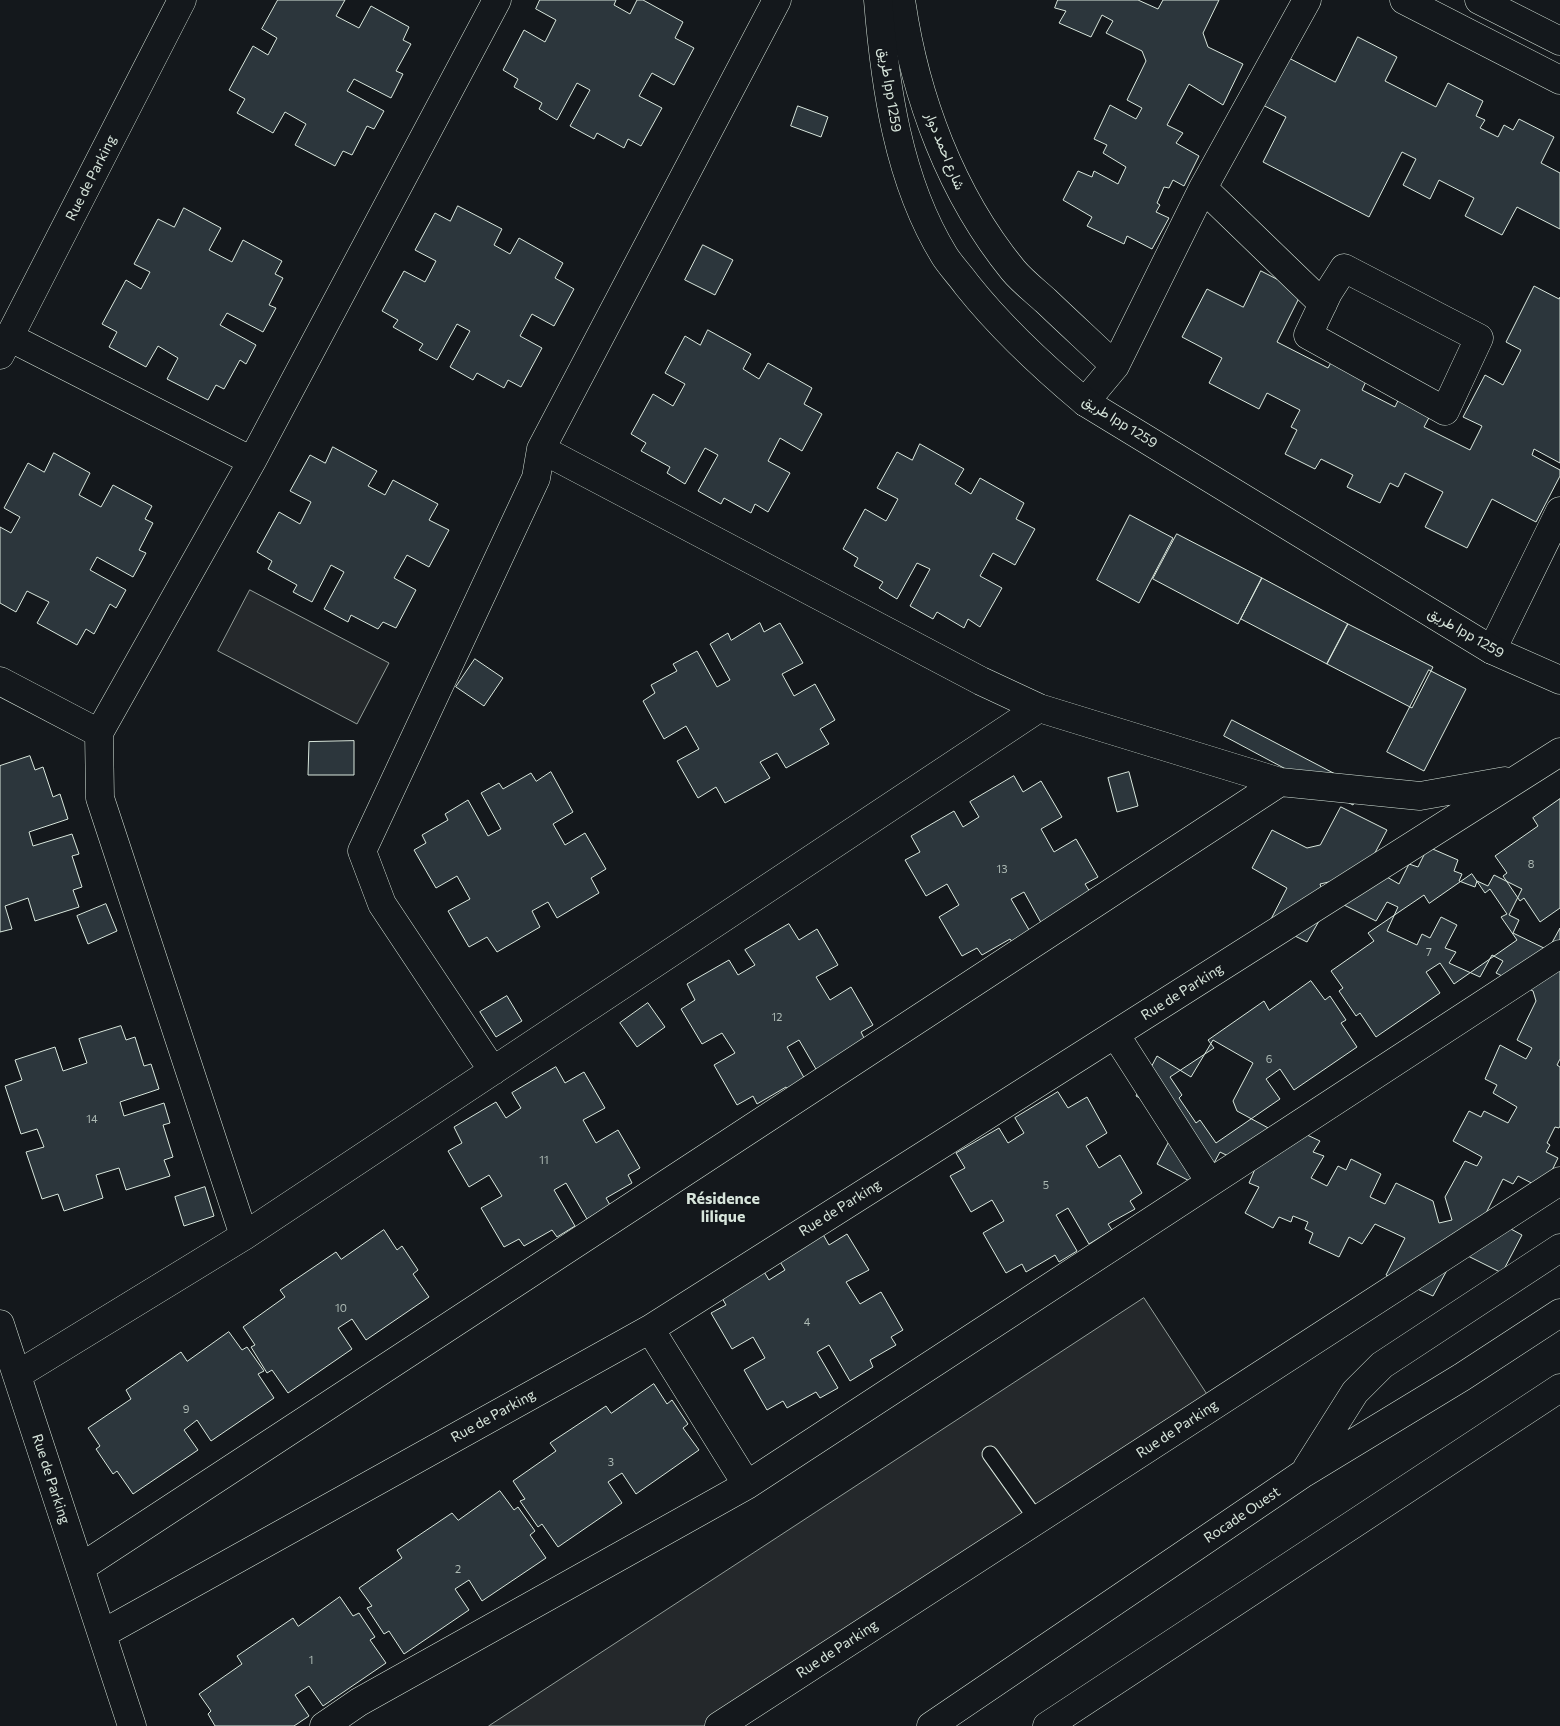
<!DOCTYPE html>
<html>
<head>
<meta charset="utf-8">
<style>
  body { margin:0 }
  canvas { display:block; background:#14181c }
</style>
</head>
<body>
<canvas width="1560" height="1726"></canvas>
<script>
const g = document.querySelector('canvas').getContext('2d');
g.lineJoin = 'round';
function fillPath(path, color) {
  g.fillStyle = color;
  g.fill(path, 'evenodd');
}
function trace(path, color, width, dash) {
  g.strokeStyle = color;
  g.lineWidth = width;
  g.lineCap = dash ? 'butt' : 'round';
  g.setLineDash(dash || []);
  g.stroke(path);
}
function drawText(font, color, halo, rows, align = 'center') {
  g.font = font + ' Commissioner,Vazirmatn,sans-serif';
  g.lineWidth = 4;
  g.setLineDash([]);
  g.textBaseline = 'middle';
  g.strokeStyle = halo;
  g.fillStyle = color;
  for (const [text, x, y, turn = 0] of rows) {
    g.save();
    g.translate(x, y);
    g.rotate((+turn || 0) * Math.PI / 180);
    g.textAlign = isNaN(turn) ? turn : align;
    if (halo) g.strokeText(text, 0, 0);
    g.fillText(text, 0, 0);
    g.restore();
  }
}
const parking = new Path2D(`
  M250,590L389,663L357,724L218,651Z
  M1144,1298L1216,1408L730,1726H489Z`);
const building = new Path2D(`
  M278,0H345L336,16L359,28L371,6L409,27L403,40L411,44L396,71L403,74L391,98L354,79L347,91L384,111L374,129L367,126L352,155L343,151L335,166L295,145L306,124L285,112L273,133L237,113L245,99L229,90L253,46L268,55L277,38L262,29Z
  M540,0H616L614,5L630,14L637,0H643L683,22L675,38L694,48L674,85L652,73L639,96L662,108L641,146L628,139L624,148L597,133L594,139L570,126L590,90L577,83L557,120L539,109L542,103L514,87L518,79L503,70L524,30L545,42L556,20L536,9Z
  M1058,0H1138L1158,9L1163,0H1219L1203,33L1208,47L1243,64L1223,105L1189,84L1167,125L1183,133L1176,143L1199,156L1184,186L1173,180L1169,188L1164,187L1157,203L1160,205L1156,212L1169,218L1152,249L1127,236L1124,244L1087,226L1092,217L1063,200L1078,171L1092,177L1094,171L1118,184L1126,167L1103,153L1107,145L1094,139L1110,105L1136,119L1142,108L1127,100L1146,61L1142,51L1106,33L1113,21L1102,15L1091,37L1059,23L1066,11L1055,8Z
  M1358,37L1397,57L1385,81L1436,107L1448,83L1483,101L1476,116L1485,120L1480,128L1498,137L1504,125L1513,130L1519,119L1554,137L1541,163L1560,173V229L1517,207L1502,235L1465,216L1474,198L1439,180L1430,199L1403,185L1416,159L1402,152L1369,217L1263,162L1286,117L1259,103L1283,55L1335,82Z
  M798,106L828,117L821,137L791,126Z
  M458,206L502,229L494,245L510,254L519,238L563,263L555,278L574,289L554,326L532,314L520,336L542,348L521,387L508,380L504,388L477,373L473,380L450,367L470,331L457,324L437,360L419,350L423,344L393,327L398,320L382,311L404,271L425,282L436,261L415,250L435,213L450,221Z
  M184,208L221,228L209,250L232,262L243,240L282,261L275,274L283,278L269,305L276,308L263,332L227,313L220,325L256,345L246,364L240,360L224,389L216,385L208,400L167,379L178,358L158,346L146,367L109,347L117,332L102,324L126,280L141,289L150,272L134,264L158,219L174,227Z
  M703,245L733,260L715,295L685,280Z
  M1261,271L1302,292L1277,342L1328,368L1333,359L1368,377L1362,390L1395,407L1401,394L1433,410L1424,427L1470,450L1482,426L1463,417L1485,375L1503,385L1521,350L1506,342L1534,286L1559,299L1560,297V463L1534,449L1532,455L1560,470V476L1536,522L1492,499L1467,548L1425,527L1443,492L1405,473L1398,487L1390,483L1380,503L1347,487L1353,475L1321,459L1315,469L1285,454L1297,430L1291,427L1300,410L1267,393L1259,409L1209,383L1222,358L1182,337L1207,289L1243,307Z
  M708,330L751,354L743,369L759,379L768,363L812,388L804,404L822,414L802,451L780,438L768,461L790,473L768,512L755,504L751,513L724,498L721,504L698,491L718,455L705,448L685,484L667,473L670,467L641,451L646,443L631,434L653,394L673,406L685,384L665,373L685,336L700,345Z
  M920,444L964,469L955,484L971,494L980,478L1024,503L1016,519L1035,529L1015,565L993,553L980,576L1002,588L980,627L968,619L964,628L937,612L933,619L910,606L930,569L917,563L897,599L879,588L883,582L854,566L858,558L843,549L865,509L886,521L898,499L877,488L897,452L912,460Z
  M333,447L377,471L368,486L385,495L393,480L438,504L429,520L449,530L429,567L407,555L394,578L416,590L396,628L383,622L378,629L351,615L348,622L324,609L344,572L331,565L312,602L293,592L297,585L268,569L272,561L257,552L279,512L300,524L311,502L290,491L310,455L325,463Z
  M54,453L90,473L79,495L101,507L113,485L152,506L145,519L153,523L139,550L146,553L133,577L97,557L90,570L126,590L116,608L110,604L94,634L86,629L77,645L37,623L49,602L27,591L16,612L0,603V527L11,533L20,517L4,508L28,463L44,472Z
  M1130,515L1173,538L1139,603L1097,580Z
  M1177,534L1262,578L1238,624L1153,579Z
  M1262,578L1348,624L1327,664L1241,619Z
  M760,623L764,632L780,623L803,663L782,674L794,696L815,684L835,720L820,729L829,744L786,768L777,753L760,762L770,778L725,803L716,787L698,798L677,761L699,749L686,726L664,739L643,701L655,693L651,685L677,671L673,664L697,651L717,687L730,680L710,644L728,633L731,640Z
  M1348,624L1433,667L1412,708L1327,664Z
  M475,659L503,678L484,706L456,687Z
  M1429,670L1466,689L1424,771L1387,752Z
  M1232,720L1362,788L1353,805L1224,736Z
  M354,741V775H308L309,742Z
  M30,756L35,770L43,767L53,797L60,794L68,819L29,832L33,846L72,834L79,854L72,856L82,887L73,890L79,907L35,921L28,898L5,906L12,929L0,932V766Z
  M551,772L573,812L553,824L565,845L585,833L606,869L591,878L599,893L557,918L548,902L532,911L540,927L497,952L487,937L469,947L448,911L470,899L457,876L436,888L414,850L426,843L422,835L448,820L445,814L468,800L488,836L501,829L481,793L499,783L503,789L531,773L536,781Z
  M1129,772L1138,806L1117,812L1108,778Z
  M1014,776L1023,792L1041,781L1062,817L1041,829L1054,852L1076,839L1098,877L1085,884L1090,892L1044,928L1024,892L1011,899L1032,935L1014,945L1010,939L982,955L977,948L962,956L939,917L959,905L947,884L926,896L905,860L920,852L911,836L954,811L963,827L979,817L970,802Z
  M1560,799V908L1540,922L1524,898L1520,901L1503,876L1507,873L1495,856L1538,826L1533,818Z
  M1341,807L1387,830L1368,866L1399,884L1409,864L1418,867L1428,847L1458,860L1454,871L1462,874L1459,881L1475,887L1477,881L1488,886L1494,875L1522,889L1509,915L1519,920L1513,933L1548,950L1560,928V1059L1557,1065L1560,1067V1126L1559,1128L1555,1127L1547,1143L1550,1145L1546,1152L1558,1158L1543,1189L1518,1176L1513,1184L1503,1179L1485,1215L1522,1235L1502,1273L1466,1255L1453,1259L1433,1296L1386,1275L1405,1238L1375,1224L1362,1244L1349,1237L1339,1257L1309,1243L1313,1233L1305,1229L1308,1222L1293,1216L1291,1222L1279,1217L1273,1228L1245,1213L1259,1187L1249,1183L1255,1169L1220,1152L1201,1187L1157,1164L1176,1128L1171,1114L1136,1096L1157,1056L1191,1077L1213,1040L1253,1063L1233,1101L1237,1111L1272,1130L1288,1126L1320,1141L1313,1152L1324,1156L1311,1178L1327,1186L1338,1166L1346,1170L1351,1159L1381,1174L1370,1197L1385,1204L1396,1183L1433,1201L1439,1223L1452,1220L1445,1197L1465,1161L1477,1166L1482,1157L1453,1141L1469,1111L1481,1117L1484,1111L1508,1123L1517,1107L1493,1093L1497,1085L1485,1079L1500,1045L1526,1059L1532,1048L1517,1040L1536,1001L1533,991L1496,973L1503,961L1492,955L1480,977L1449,963L1456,952L1445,948L1457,925L1441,917L1430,938L1422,934L1417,945L1387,931L1398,907L1387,902L1376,921L1340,903L1333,881L1320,884L1327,907L1307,942L1269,923L1287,888L1252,868L1272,830L1307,848L1320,845Z
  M1472,874L1485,893L1490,889L1507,914L1501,917L1517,940L1454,984L1440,963L1426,972L1440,993L1376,1037L1360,1013L1356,1016L1339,991L1343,988L1331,971L1374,941L1368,933L1424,895L1429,903Z
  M106,904L117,931L88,944L77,916Z
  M789,924L799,940L817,929L838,965L816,977L830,1000L851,987L873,1025L861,1032L865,1040L820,1076L799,1040L787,1047L807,1083L790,1094L786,1087L757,1104L753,1096L737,1105L714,1065L735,1053L722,1033L702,1044L681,1009L695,1000L687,984L729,960L738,975L755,965L745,950Z
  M1311,981L1325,1000L1330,996L1346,1020L1341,1023L1357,1047L1294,1090L1280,1069L1266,1079L1280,1099L1216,1143L1200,1120L1196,1123L1179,1098L1182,1095L1170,1077L1214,1048L1208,1040L1264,1001L1269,1010Z
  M507,996L522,1021L496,1037L480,1012Z
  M648,1003L665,1027L637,1047L620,1023Z
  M121,1026L126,1040L135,1037L144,1066L151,1064L159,1089L120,1102L124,1116L164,1103L170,1123L163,1125L173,1157L164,1160L170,1176L126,1190L119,1168L96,1175L103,1198L64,1211L58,1194L42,1199L26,1152L44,1147L37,1129L21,1134L5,1086L22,1080L15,1060L55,1047L63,1071L87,1063L79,1039Z
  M556,1067L565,1083L584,1072L605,1108L583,1120L596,1143L618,1130L640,1168L628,1175L632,1183L606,1198L610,1205L587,1219L566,1183L554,1190L575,1226L557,1237L552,1230L524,1246L519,1239L504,1247L481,1208L502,1196L489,1175L469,1187L448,1151L462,1143L454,1127L496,1102L506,1118L521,1108L512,1093Z
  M1058,1092L1068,1108L1087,1097L1107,1133L1086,1146L1099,1168L1120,1155L1142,1193L1130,1201L1135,1209L1108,1224L1112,1230L1089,1244L1068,1208L1056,1215L1077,1251L1059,1262L1055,1255L1026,1272L1022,1264L1006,1273L983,1233L1004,1221L992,1200L971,1212L950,1176L965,1168L956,1153L999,1128L1008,1143L1024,1133L1015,1118Z
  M205,1187L214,1216L184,1226L175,1197Z
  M820,1229L829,1245L847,1234L869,1270L846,1282L860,1304L881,1292L903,1330L891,1337L896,1345L870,1360L873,1367L850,1381L829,1345L817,1352L838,1388L820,1398L816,1392L787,1408L783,1401L767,1410L744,1370L765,1358L753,1337L732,1349L711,1313L726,1305L717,1289L760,1265L769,1280L785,1270L776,1255Z
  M384,1230L397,1250L402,1246L418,1270L413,1274L429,1297L366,1340L352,1319L338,1328L352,1349L288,1393L272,1370L267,1373L251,1347L255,1345L243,1327L285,1297L280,1290L336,1252L341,1259Z
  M229,1332L242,1350L247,1347L264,1371L258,1374L274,1398L211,1441L197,1420L184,1430L198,1450L133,1494L117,1471L113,1474L96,1449L100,1446L88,1428L131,1399L126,1390L181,1352L187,1361Z
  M654,1384L667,1404L672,1400L688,1424L683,1428L699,1450L636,1494L622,1473L608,1482L622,1503L558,1547L542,1524L538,1527L520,1501L525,1499L513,1481L556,1451L550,1443L606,1406L611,1413Z
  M500,1491L514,1510L518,1507L535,1531L530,1535L546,1558L482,1601L469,1580L455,1589L469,1610L404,1654L389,1631L384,1634L367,1608L372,1606L359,1588L402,1558L397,1550L452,1513L458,1520Z
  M340,1597L353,1616L359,1613L375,1637L370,1640L386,1663L323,1706L309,1686L295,1695L309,1716L294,1726H215L208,1714L211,1711L199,1694L242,1664L237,1656L293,1618L298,1626Z`);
const lane = new Path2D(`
  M990,1454L1037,1520`);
const street = new Path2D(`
  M901,0C915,97 951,194 1013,270C1022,281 1035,291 1046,301C1069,323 1092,344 1115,366
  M1404,0L1560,80
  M1479,0L1560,41
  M1203,188L1323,304
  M1344,268L1479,338L1445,411L1308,335L1328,293Z
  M9,337L252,461L497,0
  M0,355L182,0
  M1085,402L1115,366L1203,188L1307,0
  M541,449L981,681L1039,708L1280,782L1420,796L1505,781
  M1492,650L1560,511
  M0,681L99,733
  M1115,1034L1210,1182
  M493,1071L382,904L362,851L536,478L541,449L777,0
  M244,1236L100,798L99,733L252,461
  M0,1324L132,1726
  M650,1329L747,1485
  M17,1375L244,1236L1039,708
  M80,1568L1280,782
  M102,1634L650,1329L1560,752
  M324,1726L359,1702L747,1485L1560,954
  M719,1726L1560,1181`);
const secondary = new Path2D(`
  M878,0C885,86 898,180 944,255C950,265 960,275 967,285C1002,329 1042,366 1085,402L1492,650L1560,680`);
const highway = new Path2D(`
  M1307,1468L1355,1392L1382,1365L1560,1248
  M931,1726L1304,1473L1462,1377L1560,1313
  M1047,1726L1560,1388`);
const numberNames = [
  ["8",1531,864],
  ["13",1002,869],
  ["7",1429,952],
  ["12",777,1017],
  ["6",1269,1059],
  ["14",92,1119],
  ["11",544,1160],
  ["5",1046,1185],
  ["10",341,1308],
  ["4",807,1322],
  ["9",186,1409],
  ["3",611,1462],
  ["2",458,1569],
  ["1",311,1660]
];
const streetNames = [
  ["طريق lpp 1259",890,90,81],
  ["شارع احمد دوار",945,151,68],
  ["Rue de Parking",91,178,-63],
  ["طريق lpp 1259",1120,422,32],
  ["طريق lpp 1259",1466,633,30],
  ["Rue de Parking",1182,992,-32],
  ["Rue de Parking",840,1208,-32],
  ["Rue de Parking",493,1416,-29],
  ["Rue de Parking",1177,1429,-33],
  ["Rue de Parking",51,1479,72],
  ["Rocade Ouest",1242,1515,-34],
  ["Rue de Parking",837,1649,-33]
];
const quarterNames = [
  ["Résidence",723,1199],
  ["lilique",723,1217]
];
fillPath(parking, '#24282b');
trace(parking, '#939e99', 1);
fillPath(building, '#2c363c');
trace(building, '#d8e6dc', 1);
trace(lane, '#d8e6dc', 17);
trace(street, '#d8e6dc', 29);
trace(secondary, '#d8e6dc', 29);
trace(highway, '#d8e6dc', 29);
trace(lane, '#14181c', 15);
trace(street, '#14181c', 28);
trace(secondary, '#14181c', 28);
trace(highway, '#14181c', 28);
drawText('11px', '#adbab4', null, numberNames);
drawText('14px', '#d8e6dc', '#14181c', streetNames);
drawText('bold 16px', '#d8e6dc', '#14181c', quarterNames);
</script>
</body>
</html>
